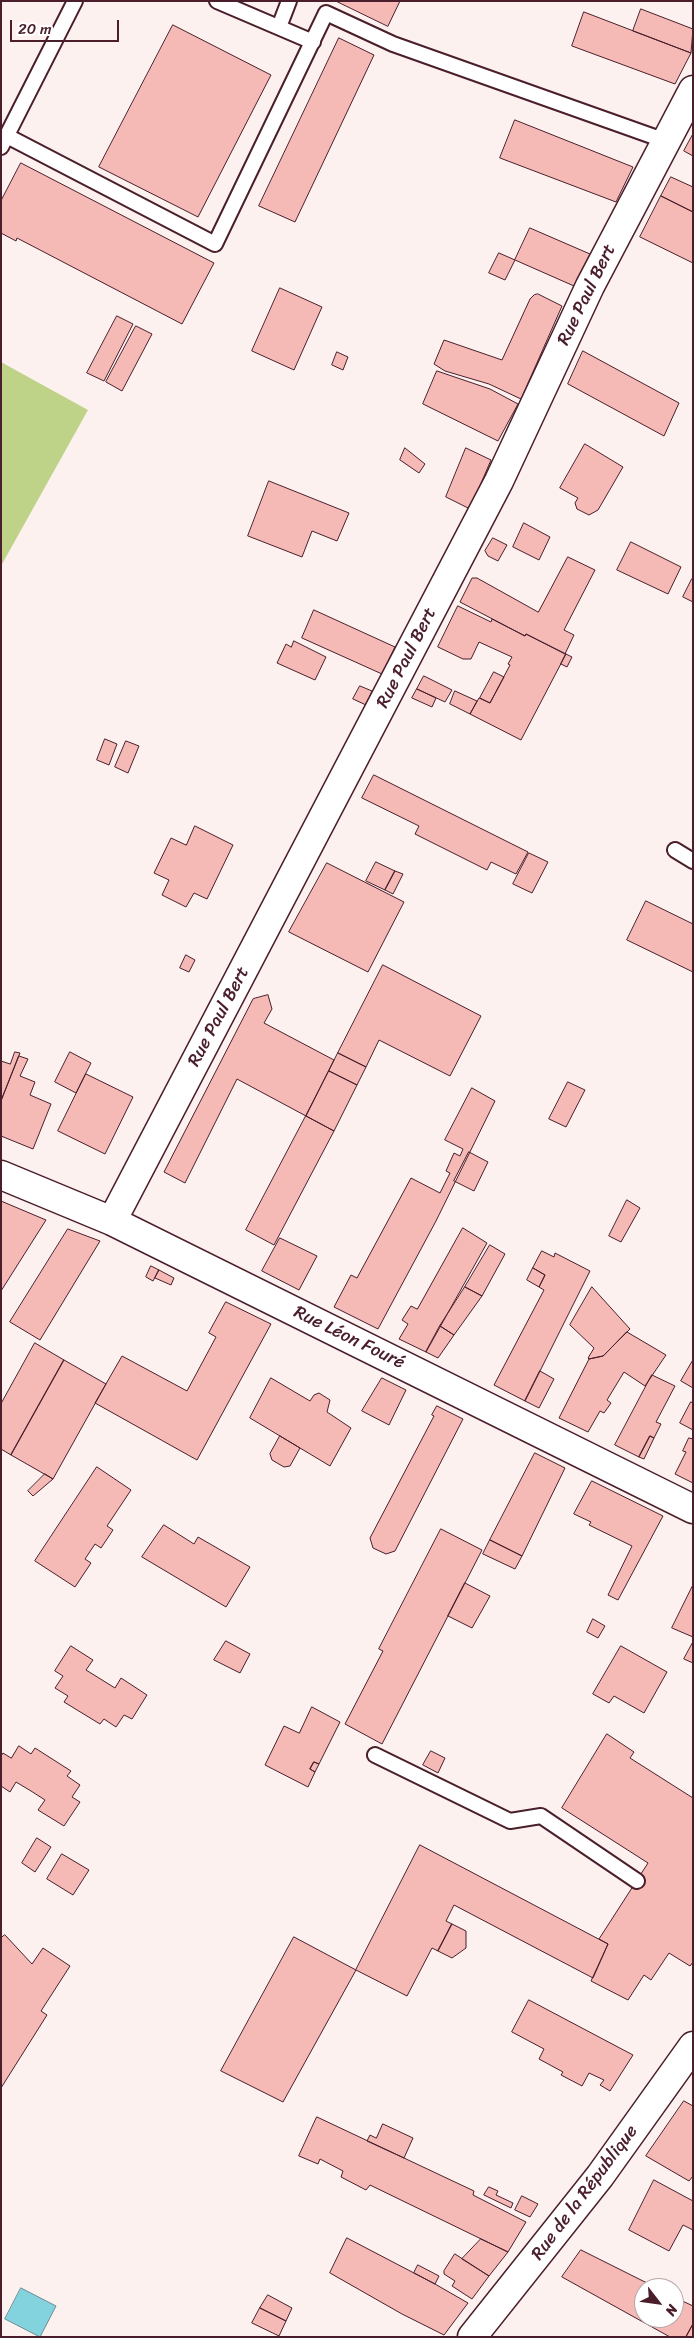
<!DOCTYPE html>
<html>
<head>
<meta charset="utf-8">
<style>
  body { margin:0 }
  #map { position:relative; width:694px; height:2338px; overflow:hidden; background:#fdf1f0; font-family:Sriracha,sans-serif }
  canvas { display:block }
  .frame { position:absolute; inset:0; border:2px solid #4a1f2b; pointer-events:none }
  .north { position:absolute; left:634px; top:2278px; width:50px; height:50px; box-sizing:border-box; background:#fff; border:1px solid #b7a5aa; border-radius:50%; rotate:120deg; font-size:14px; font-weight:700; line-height:20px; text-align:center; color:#4a1f2b }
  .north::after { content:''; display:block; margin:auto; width:18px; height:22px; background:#4a1f2b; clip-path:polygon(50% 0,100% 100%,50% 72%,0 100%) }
  .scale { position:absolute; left:10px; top:20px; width:109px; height:22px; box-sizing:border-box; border:2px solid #4a1f2b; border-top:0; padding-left:6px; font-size:15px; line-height:18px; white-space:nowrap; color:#4a1f2b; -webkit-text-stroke:4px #fff; paint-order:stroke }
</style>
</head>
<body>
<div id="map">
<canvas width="694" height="2338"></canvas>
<div class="frame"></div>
<div class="north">N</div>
<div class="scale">20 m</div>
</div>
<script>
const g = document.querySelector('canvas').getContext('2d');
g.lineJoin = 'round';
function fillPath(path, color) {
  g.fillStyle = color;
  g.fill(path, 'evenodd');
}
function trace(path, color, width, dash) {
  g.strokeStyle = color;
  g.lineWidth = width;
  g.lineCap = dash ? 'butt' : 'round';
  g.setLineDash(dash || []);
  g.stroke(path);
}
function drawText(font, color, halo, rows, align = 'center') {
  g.font = font + ' Sriracha,sans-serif';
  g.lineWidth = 4;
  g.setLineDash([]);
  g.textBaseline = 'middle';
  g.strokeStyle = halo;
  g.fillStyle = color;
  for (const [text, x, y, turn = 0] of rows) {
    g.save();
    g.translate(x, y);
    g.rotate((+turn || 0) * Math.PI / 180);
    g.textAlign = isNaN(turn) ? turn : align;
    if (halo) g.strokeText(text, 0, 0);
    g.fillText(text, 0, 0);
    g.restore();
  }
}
const green = new Path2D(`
  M1,362L88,410L1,566Z`);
const water = new Path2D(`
  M21,2288L56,2306L40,2337L5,2319Z`);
const building = new Path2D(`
  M336,1H400L388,26Z
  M641,9L693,29L691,53L633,31Z
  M584,12L691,53L675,84L572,46Z
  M173,25L271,75L198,217L99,167Z
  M339,38L374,55L295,222L259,206Z
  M515,120L633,167L616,202L500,158Z
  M693,134V156L684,151Z
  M21,163L214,263L182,324L17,238L16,241L1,233V201Z
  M671,177L693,187V212L661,196Z
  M661,196L693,212V263L640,237Z
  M530,228L590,254L574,286L515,260Z
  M499,253L515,260L505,280L489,273Z
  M280,288L322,307L294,370L252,351Z
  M538,294L562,306L521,399L489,384L445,371L434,364L444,340L502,360L530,299L534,295Z
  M117,316L133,324L104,381L87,373Z
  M136,326L152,334L122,391L106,382Z
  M583,351L679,403L664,436L568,384Z
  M337,352L348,357L343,370L332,365Z
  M437,371L490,389L518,404L498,441L423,404Z
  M585,444L623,467L598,510L589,515L577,509L575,503L578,498L560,488Z
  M405,448L425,464L419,473L400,460Z
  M466,448L491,460L470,509L446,497Z
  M269,481L349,513L337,541L312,531L302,557L248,536Z
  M524,523L550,537L539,560L513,547Z
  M493,538L507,545L498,561L488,556L485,551Z
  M631,542L681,567L668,594L617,570Z
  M568,557L595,570L564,630L574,635L565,654L526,634L525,636L460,602L472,578H477L538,612Z
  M692,579L693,580V602L683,597Z
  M458,606L491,622L492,619L525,636L526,634L566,654L521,740L470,714L479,698L490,703L510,665L508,664L512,657L479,642L471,659H463L438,647Z
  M314,610L395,647L382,674L302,638Z
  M294,641L326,657L315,680L277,663L286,644L291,647Z
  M566,654L572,657L567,667L561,664Z
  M494,672L504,677L490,703L480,698Z
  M424,676L452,690L445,702L417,689Z
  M360,686L372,691L366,705L353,699Z
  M417,689L436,698L432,707L412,698Z
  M455,691L477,701L470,714L450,704Z
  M105,739L117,744L109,765L97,760Z
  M126,741L139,746L128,773L115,767Z
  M374,775L528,852L516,874L491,862L487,870L415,834L419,826L362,798Z
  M195,826L233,845L207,899L194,893L186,907L162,895L169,880L154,873L171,838L186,845Z
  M529,853L548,862L532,893L513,884Z
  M376,862L395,871L385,890L366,881Z
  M327,863L404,902L368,972L289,932Z
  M395,871L403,874L393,894L385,890Z
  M646,901L693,924V972L627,940Z
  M186,955L195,960L189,972L180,968Z
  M383,965L481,1016L450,1076L379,1040L366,1067L338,1053Z
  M268,995L272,1009L264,1023L334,1060L306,1116L237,1079L185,1183L164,1172L253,999Z
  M15,1052L20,1053L1,1101V1061L10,1064Z
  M70,1052L91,1063L76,1093L55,1082Z
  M338,1053L366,1067L357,1085L329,1071Z
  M19,1056L28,1059L20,1076L35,1082L30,1095L51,1104L33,1149L1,1136V1101Z
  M329,1071L357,1085L334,1131L306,1116Z
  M86,1074L133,1097L105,1154L58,1131Z
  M568,1082L585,1090L566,1127L549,1119Z
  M472,1088L495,1101L436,1221L378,1329L334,1307L351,1275L357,1278L411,1178L440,1193L450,1173L446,1171L454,1153L460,1156L463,1149L445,1140Z
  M306,1116L334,1131L274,1245L246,1230Z
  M469,1152L488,1162L474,1191L454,1181Z
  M627,1200L640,1208L621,1242L609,1236Z
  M1,1201L46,1220L1,1291Z
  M463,1228L487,1243L426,1352L399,1339L408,1324L402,1320L411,1306L417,1309Z
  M68,1229L100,1241L40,1340L10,1322Z
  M280,1238L317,1256L299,1290L262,1271Z
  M490,1245L505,1254L482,1296L465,1287Z
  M542,1251L554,1257L555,1253L590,1271L525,1401L494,1385L544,1290L539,1287L545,1275L533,1268Z
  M151,1266L159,1270L153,1281L146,1277Z
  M533,1268L545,1275L539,1287L527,1280Z
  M159,1270L174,1278L171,1285L155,1278Z
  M465,1287L482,1296L454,1335L440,1326Z
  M592,1287L630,1329L603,1356L589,1359L588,1358L594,1348L570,1325Z
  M226,1302L271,1324L197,1460L95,1403L122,1356L187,1391L216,1337L209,1333Z
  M440,1326L454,1335L438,1358L426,1352Z
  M627,1332L666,1355L645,1386L624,1372L607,1400L611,1403L604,1413L600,1411L588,1432L559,1418L589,1359L603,1356Z
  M35,1343L64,1360L11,1455L1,1449V1404Z
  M64,1360L106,1384L53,1479L11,1455Z
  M693,1360V1388L681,1381Z
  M540,1371L554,1379L539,1408L525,1401Z
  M652,1375L675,1386L656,1422L661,1424L654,1438L650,1436L639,1457L615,1445Z
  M271,1378L310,1401L314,1395L319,1393L330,1400L327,1412L351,1428L330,1466L250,1418Z
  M382,1378L406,1390L389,1425L362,1411Z
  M691,1402L693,1403V1430L680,1423Z
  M437,1406L463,1419L395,1551L386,1554L373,1548L370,1538L434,1416L432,1415Z
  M280,1436L300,1448L290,1466L284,1467L272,1460L270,1454Z
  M650,1436L654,1438L644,1459L639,1457Z
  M689,1438L693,1439V1483L675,1474L686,1452L683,1451Z
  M535,1453L565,1468L522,1556L490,1540Z
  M97,1467L131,1490L107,1526L113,1530L101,1548L95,1544L85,1559L91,1563L75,1587L35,1561Z
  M45,1474L53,1479L33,1496L28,1491Z
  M592,1481L663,1516L618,1600L608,1595L632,1546L589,1525L591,1522L574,1514Z
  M164,1525L194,1544L198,1537L250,1567L226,1607L142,1557Z
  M441,1529L482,1550L382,1744L345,1724L383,1651L379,1649Z
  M490,1540L522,1556L515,1569L483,1554Z
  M465,1583L490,1596L472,1628L448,1616Z
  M693,1585V1637L672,1628Z
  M593,1619L605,1626L598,1638L587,1632Z
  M226,1641L250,1654L240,1673L214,1660Z
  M693,1642V1663L684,1659Z
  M71,1646L93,1660L86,1670L115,1688L121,1678L147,1695L132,1719L124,1715L116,1727L104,1719L100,1724L64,1702L68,1696L55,1688L63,1676L55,1671Z
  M621,1646L667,1672L644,1713L614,1696L609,1703L593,1694Z
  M312,1707L340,1722L319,1764L314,1762L310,1769L315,1772L308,1787L265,1765L284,1726L299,1733Z
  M607,1734L634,1752L630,1758L693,1798V1962L690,1966L669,1953L651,1980L644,1975L628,2000L591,1981L608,1944L599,1939L648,1863L562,1808Z
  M19,1746L31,1754L35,1748L71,1771L67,1776L80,1785L72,1797L80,1802L64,1826L38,1810L45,1800L31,1791L16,1782L10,1792L1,1786V1756L3,1753L11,1758Z
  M431,1751L445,1758L438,1773L423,1765Z
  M314,1762L319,1764L315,1772L310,1769Z
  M37,1838L51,1847L35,1872L22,1863Z
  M420,1845L608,1944L593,1978L454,1905L446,1921L452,1924L438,1951L432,1948L407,1996L356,1970Z
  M62,1854L89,1870L73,1895L47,1879Z
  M452,1924L466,1931V1948L452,1958L438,1951Z
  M5,1935L32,1964L43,1948L70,1966L41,2011L47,2015L1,2088V1938Z
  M294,1937L356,1970L283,2102L221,2071Z
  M529,2000L633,2055L610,2091L600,2085L604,2080L589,2073L582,2086L561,2075L563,2072L539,2059L544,2049L512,2032Z
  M684,2101L693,2106V2176L689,2181L646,2156Z
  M317,2117L474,2191L473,2195L526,2222L508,2252L370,2185L366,2190L341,2177L343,2171L320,2159L318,2164L299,2156Z
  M383,2124L413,2138L404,2158L367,2141L370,2135L376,2138Z
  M654,2180L693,2201V2230L683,2225L669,2251L629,2230Z
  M489,2187L498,2191L496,2195L513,2203L511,2208L484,2195Z
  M522,2196L538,2204L530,2217L515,2210Z
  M347,2238L435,2284L468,2303L444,2335L402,2314L330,2273Z
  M481,2239L508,2252L489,2276L462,2259Z
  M581,2250L657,2288H644V2318H674V2297L693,2306V2324L686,2337H670L562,2277Z
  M455,2254L489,2276L472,2299L452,2286L455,2281L444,2274V2271Z
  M418,2265L439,2276L435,2284L414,2273Z
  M268,2295L292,2308L286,2321L260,2308Z
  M260,2308L286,2321L279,2336L252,2323Z
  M693,2324V2337H686Z`);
const lane = new Path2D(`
  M217,1L313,42
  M279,27L289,1
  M7,136L215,244L326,13L393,44L666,141
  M1,147L75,1
  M675,850L693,861
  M375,1755L510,1821L541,1816L637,1881`);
const street = new Path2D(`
  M1,1175L112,1221L693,1509
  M112,1221L499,481L590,286L693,90`);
const secondary = new Path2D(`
  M472,2337L600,2176L693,2046`);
const streetNames = [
  ["Rue Paul Bert",587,295,-64],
  ["Rue Paul Bert",407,658,-63],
  ["Rue Paul Bert",219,1017,-62],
  ["Rue Léon Fouré",349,1338,26],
  ["Rue de la République",585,2193,-53]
];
fillPath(green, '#bfd388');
fillPath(water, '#82d3dd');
trace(water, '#6c8b96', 1);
fillPath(building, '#f5b9b6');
trace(building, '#4a1f2b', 1);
trace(lane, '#4a1f2b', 18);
trace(street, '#4a1f2b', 31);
trace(secondary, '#4a1f2b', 31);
trace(lane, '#fff', 14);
trace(street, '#fff', 28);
trace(secondary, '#fff', 28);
drawText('18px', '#4a1f2b', '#fff', streetNames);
</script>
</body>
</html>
